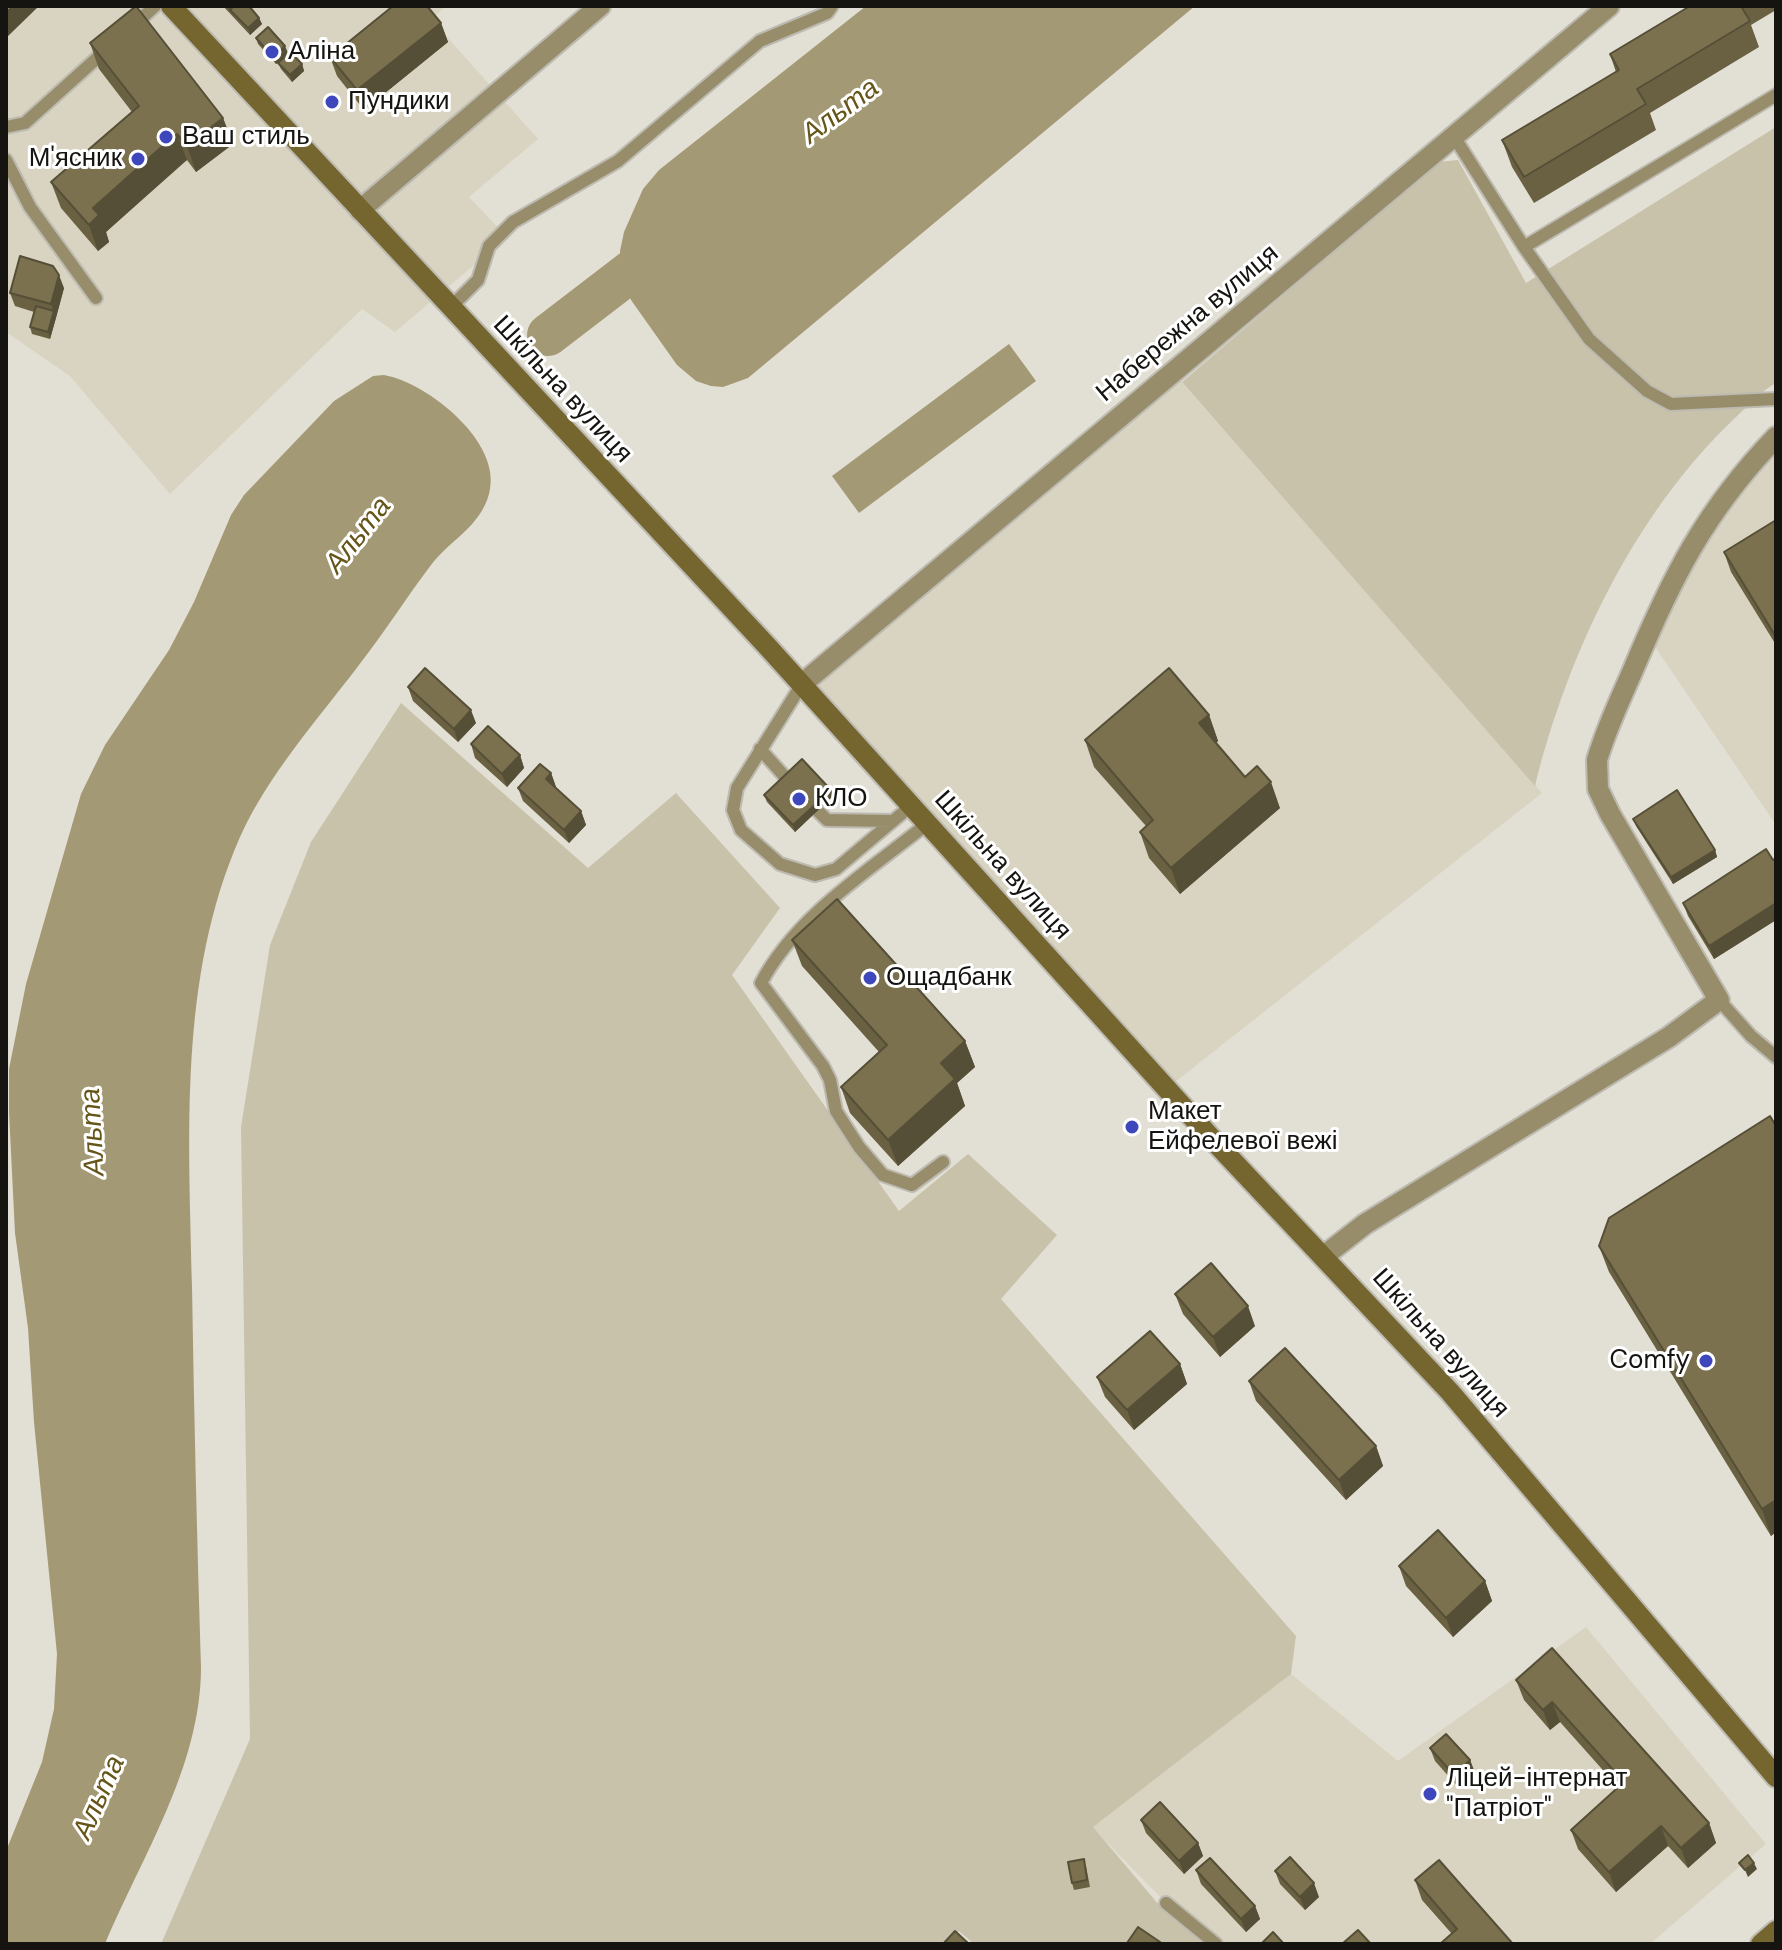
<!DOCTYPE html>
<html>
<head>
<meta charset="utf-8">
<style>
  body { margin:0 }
  #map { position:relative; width:1782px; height:1950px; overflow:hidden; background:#e2dfd4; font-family:"DM Sans",sans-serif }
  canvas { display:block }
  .frame { position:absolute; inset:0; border:8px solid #151410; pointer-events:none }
</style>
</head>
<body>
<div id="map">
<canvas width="1782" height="1950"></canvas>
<div class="frame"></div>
</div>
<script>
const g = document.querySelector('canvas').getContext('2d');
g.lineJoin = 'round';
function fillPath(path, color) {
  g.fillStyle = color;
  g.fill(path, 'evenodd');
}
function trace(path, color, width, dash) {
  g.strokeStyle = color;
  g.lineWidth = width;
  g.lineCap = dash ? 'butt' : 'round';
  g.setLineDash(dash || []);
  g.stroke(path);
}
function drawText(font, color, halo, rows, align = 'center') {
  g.font = font + ' "DM Sans",sans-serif';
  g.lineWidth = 6;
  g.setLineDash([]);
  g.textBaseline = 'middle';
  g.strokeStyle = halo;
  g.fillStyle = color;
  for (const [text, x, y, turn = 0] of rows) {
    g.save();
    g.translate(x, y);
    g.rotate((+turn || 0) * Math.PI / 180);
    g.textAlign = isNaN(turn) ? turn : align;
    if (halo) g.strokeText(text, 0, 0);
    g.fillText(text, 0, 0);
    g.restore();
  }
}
const built = new Path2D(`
  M6,6H154L264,124L276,112L184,6H446L431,19L538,139L469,197L507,237L395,332L362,309L170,494L70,376L6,332Z
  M1172,371L1542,793L1166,1089L802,684Z
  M1776,440V825L1647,635L1682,559Z
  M1586,1627L1766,1844L1650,1944H1216L1166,1903L1092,1827L1291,1674L1398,1761Z`);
const green = new Path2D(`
  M1776,127V383C1760,392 1748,406 1734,419C1634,514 1568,653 1535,786L1182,382L1439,162L1458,160L1526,283Z
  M401,703L588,868L676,793L780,908L732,975L899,1211L968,1154L1057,1235L1001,1299L1296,1636L1291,1674L1093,1827L1165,1912L1204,1944H974L959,1931L945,1944H161L250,1739L241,1127L270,945L311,842Z`);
const water = new Path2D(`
  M866,6H1195L748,378L723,387L711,386L696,381L677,365L631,300L623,281L620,251L624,232L643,189L659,170Z
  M1009,344L1036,381L859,513L832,476Z
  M384,375C428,383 504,443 489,494C480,527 450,540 431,565C406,598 384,633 359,665C318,719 268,775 240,837C178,978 189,1136 192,1286C194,1414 197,1542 201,1669C200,1768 142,1856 105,1944H6V1851L42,1762L54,1709L57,1654L34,1422L28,1328L15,1233L9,1112V1069L26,984L81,794L105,745L169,650L194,602L231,515L244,495L334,401L373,376Z`);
const river = new Path2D(`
  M548,335L668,243`);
const lane = new Path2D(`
  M132,27L155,6
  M6,127L25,123L106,50
  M1453,135L1524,247L1776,95
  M6,160L30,207L96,298
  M1524,247L1589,339L1647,391L1671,404L1776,399
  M450,308L478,280L489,246L513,222L618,161L760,41L827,13L832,6
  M802,684L737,788L733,810L741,830L780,864L815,875L836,869L912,805
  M760,749L795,788
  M808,801L827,820L893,821
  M928,823C870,870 797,915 761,983L823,1066L830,1080L836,1111L859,1147L883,1175L912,1185L943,1162
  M1719,1000L1751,1036L1776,1057
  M1166,1903L1216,1944`);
const street = new Path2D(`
  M360,210L600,6
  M802,684L1609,6
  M1324,1256L1365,1224L1669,1037L1719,1000L1610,814L1598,789L1597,760C1606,729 1620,700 1633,670C1672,577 1705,511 1776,437`);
const secondary = new Path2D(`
  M171,6L767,646L1213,1140L1450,1392L1776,1777
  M1761,1944L1776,1931`);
const wall = new Path2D(`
  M223,6H249L259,18L262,24L250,35Z
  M1690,6H1776V10L1751,25L1759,47L1650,113L1656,130L1534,203L1512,167L1502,140L1616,72L1610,54Z
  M441,23L448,42L364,110L337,76L330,57Z
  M256,38L288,53L276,64L258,44Z
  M90,43L223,118L233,144L196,172L187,160L176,168L106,232L109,242L98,251L61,208L51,182L132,112L99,69Z
  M278,63L302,64L304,71L292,82L281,69Z
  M64,288L50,339L32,334L30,327L34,312L15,306L10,293Z
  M1776,520V645L1731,572L1724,552Z
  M408,687L476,723L458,742L413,701Z
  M1209,715L1218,741L1216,743L1245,777L1280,808L1180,894L1149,858L1140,832L1146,826L1094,767L1085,740Z
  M471,744L520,755L524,768L507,787L475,758Z
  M551,773L556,787L555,788L581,811L586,825L569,843L523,801L518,788Z
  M831,790L833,796L795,832L767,802L764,795Z
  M1633,819L1715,850L1717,857L1673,884L1636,826Z
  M1776,858V920L1714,959L1688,916L1683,903Z
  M792,940L965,1041L975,1067L957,1083L965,1106L898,1166L850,1113L841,1087L879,1052L802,966Z
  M1776,1126V1532L1771,1536L1609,1272L1599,1246Z
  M1175,1294L1255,1326L1220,1357L1183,1314Z
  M1180,1364L1187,1384L1134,1430L1105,1397L1097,1377Z
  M1249,1381L1376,1446L1383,1466L1346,1500L1256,1401Z
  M1399,1566L1485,1581L1492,1601L1453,1637L1406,1586Z
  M1552,1648L1709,1823L1716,1843L1688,1868L1668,1846L1616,1892L1578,1849L1571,1830L1618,1787L1560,1722L1550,1730L1524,1700L1516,1680Z
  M1430,1748L1470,1760L1475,1773L1459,1788L1435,1761Z
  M1141,1820L1198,1843L1203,1856L1184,1874L1146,1833Z
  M1086,1866L1090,1887L1074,1890L1072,1883Z
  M1196,1870L1255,1906L1260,1919L1246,1932L1201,1884Z
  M1275,1871L1319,1897L1305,1910L1280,1884Z
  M1415,1880L1513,1944L1452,1934L1422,1900Z`);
const shadedWall = new Path2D(`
  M11,6L38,7L6,38V11Z
  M259,18L262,24L250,35L248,28Z
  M441,23L448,42L364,110L357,90Z
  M285,46L288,53L276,64L273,57Z
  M302,64L304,71L292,82L290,75Z
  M223,118L233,144L196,172L187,146Z
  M177,134L187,160L106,232L109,242L98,251L89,225L93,208Z
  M59,275L64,288L56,318L51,304Z
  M54,311L56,318L50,339L48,332Z
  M471,710L476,723L458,742L454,729Z
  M1209,715L1218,741L1209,750L1199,723Z
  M520,755L524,768L507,787L502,774Z
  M551,773L556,787L550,792L546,779Z
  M1271,782L1280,808L1180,894L1171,868Z
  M831,790L833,796L795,832L793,825Z
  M581,811L586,825L569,843L564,830Z
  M1715,850L1717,857L1673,884L1671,877Z
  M1776,903V920L1714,959L1709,946Z
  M965,1041L975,1067L957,1083L965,1106L898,1166L888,1140L941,1063Z
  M1248,1306L1255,1326L1220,1357L1213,1337Z
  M1180,1364L1187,1384L1134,1430L1127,1410Z
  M1376,1446L1383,1466L1346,1500L1339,1480Z
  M1776,1500V1532L1771,1536L1762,1509Z
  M1485,1581L1492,1601L1453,1637L1446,1618Z
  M1552,1702L1560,1722L1550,1730L1543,1710Z
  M1470,1760L1475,1773L1459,1788L1454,1775Z
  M1709,1823L1716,1843L1688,1868L1681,1848Z
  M1661,1826L1668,1846L1616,1892L1609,1872Z
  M1198,1843L1203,1856L1184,1874L1179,1861Z
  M1754,1863L1757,1869L1748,1877L1745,1870Z
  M1314,1883L1319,1897L1305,1910L1300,1897Z
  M1255,1906L1260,1919L1246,1932L1241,1919Z`);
const building = new Path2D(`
  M136,6L223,118L187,146L177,134L167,142L93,208L99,215L89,225L51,182L139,106L90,43Z
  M234,6H249L259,18L248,28L230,10Z
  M393,6H427L441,23L357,90L330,57Z
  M1690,6H1741L1750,21L1637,89L1646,104L1524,177L1502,140L1619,70L1610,54Z
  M268,27L285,46L273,57L256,38Z
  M290,52L302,64L290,75L278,63Z
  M20,256L53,266L59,275L51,304L10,293Z
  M36,306L54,311L48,332L30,327Z
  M1776,520V637L1724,552Z
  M425,668L471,710L454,729L408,687Z
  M1169,668L1209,715L1199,723L1245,777L1257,766L1271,782L1171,868L1140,832L1153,820L1085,740Z
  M488,726L520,755L502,774L471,744Z
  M802,759L831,790L793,825L764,795Z
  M540,764L551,773L546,779L581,811L564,830L518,788Z
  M1677,790L1715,850L1671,877L1633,819Z
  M1766,849L1773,860L1776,858V903L1709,946L1683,903Z
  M837,899L965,1041L941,1063L955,1079L888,1140L841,1087L887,1045L792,940Z
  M1770,1116L1776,1126V1500L1762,1509L1599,1246L1609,1218Z
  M1211,1263L1248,1306L1213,1337L1175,1294Z
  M1150,1331L1180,1364L1127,1410L1097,1377Z
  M1285,1348L1376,1446L1339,1480L1249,1381Z
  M1438,1530L1485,1581L1446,1618L1399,1566Z
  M1552,1648L1709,1823L1681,1848L1661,1826L1609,1872L1571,1830L1624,1782L1552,1702L1543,1710L1516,1680Z
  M1446,1734L1470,1760L1454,1775L1430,1748Z
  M1160,1802L1198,1843L1179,1861L1141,1820Z
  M1748,1855L1754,1863L1745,1870L1739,1863Z
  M1290,1857L1314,1883L1300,1897L1275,1871Z
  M1210,1858L1255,1906L1241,1919L1196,1870Z
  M1084,1859L1087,1880L1072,1883L1068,1862Z
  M1439,1860L1513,1944H1440L1457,1929L1415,1880Z
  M1138,1927L1163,1944H1129L1127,1943Z
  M1358,1930L1371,1944H1342Z
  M955,1931L969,1944H943Z
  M1273,1932L1284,1944H1261Z`);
const markers = [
  [272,52,8,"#3e48bc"],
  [332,102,8,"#3e48bc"],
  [166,137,8,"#3e48bc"],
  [138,159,8,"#3e48bc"],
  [799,799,8,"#3e48bc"],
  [870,978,8,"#3e48bc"],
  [1132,1127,8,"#3e48bc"],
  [1706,1361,8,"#3e48bc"],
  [1430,1794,8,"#3e48bc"]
];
const poiNames = [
  ["Аліна",288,52],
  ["Пундики",348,102],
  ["Ваш стиль",182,137],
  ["М'ясник",122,159,"right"],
  ["КЛО",815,799],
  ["Ощадбанк",886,978],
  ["Макет",1148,1112],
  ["Ейфелевої вежі",1148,1142],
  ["Comfy",1690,1361,"right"],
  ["Ліцей-інтернат",1446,1779],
  ["\"Патріот\"",1446,1809]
];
const streetNames = [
  ["Набережна вулиця",1188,324,-40],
  ["Шкільна вулиця",562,390,47],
  ["Шкільна вулиця",1002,866,48],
  ["Шкільна вулиця",1440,1344,48]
];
const waterNames = [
  ["Альта",841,112,-37],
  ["Альта",359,536,-52],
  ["Альта",94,1132,-93],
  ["Альта",100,1798,-66]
];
fillPath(built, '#d9d4c1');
fillPath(green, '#c9c2ab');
fillPath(water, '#a49975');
trace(river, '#a49975', 42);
trace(lane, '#bdbab1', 16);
trace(street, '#bdbab1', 24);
trace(secondary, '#bdbab1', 24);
trace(lane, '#978d6a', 12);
trace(street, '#978d6a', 20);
trace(secondary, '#75652f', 20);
fillPath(wall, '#6a6143');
fillPath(shadedWall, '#564f37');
fillPath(building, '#7b714e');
trace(building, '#564f37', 2);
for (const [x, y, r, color] of markers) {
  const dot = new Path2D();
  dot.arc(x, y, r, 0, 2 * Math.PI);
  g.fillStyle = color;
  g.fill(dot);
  trace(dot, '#fff', 3);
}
drawText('26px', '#151410', '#fff', poiNames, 'left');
drawText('26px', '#151410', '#fff', streetNames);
drawText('italic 28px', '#665518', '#fff', waterNames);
</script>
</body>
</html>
